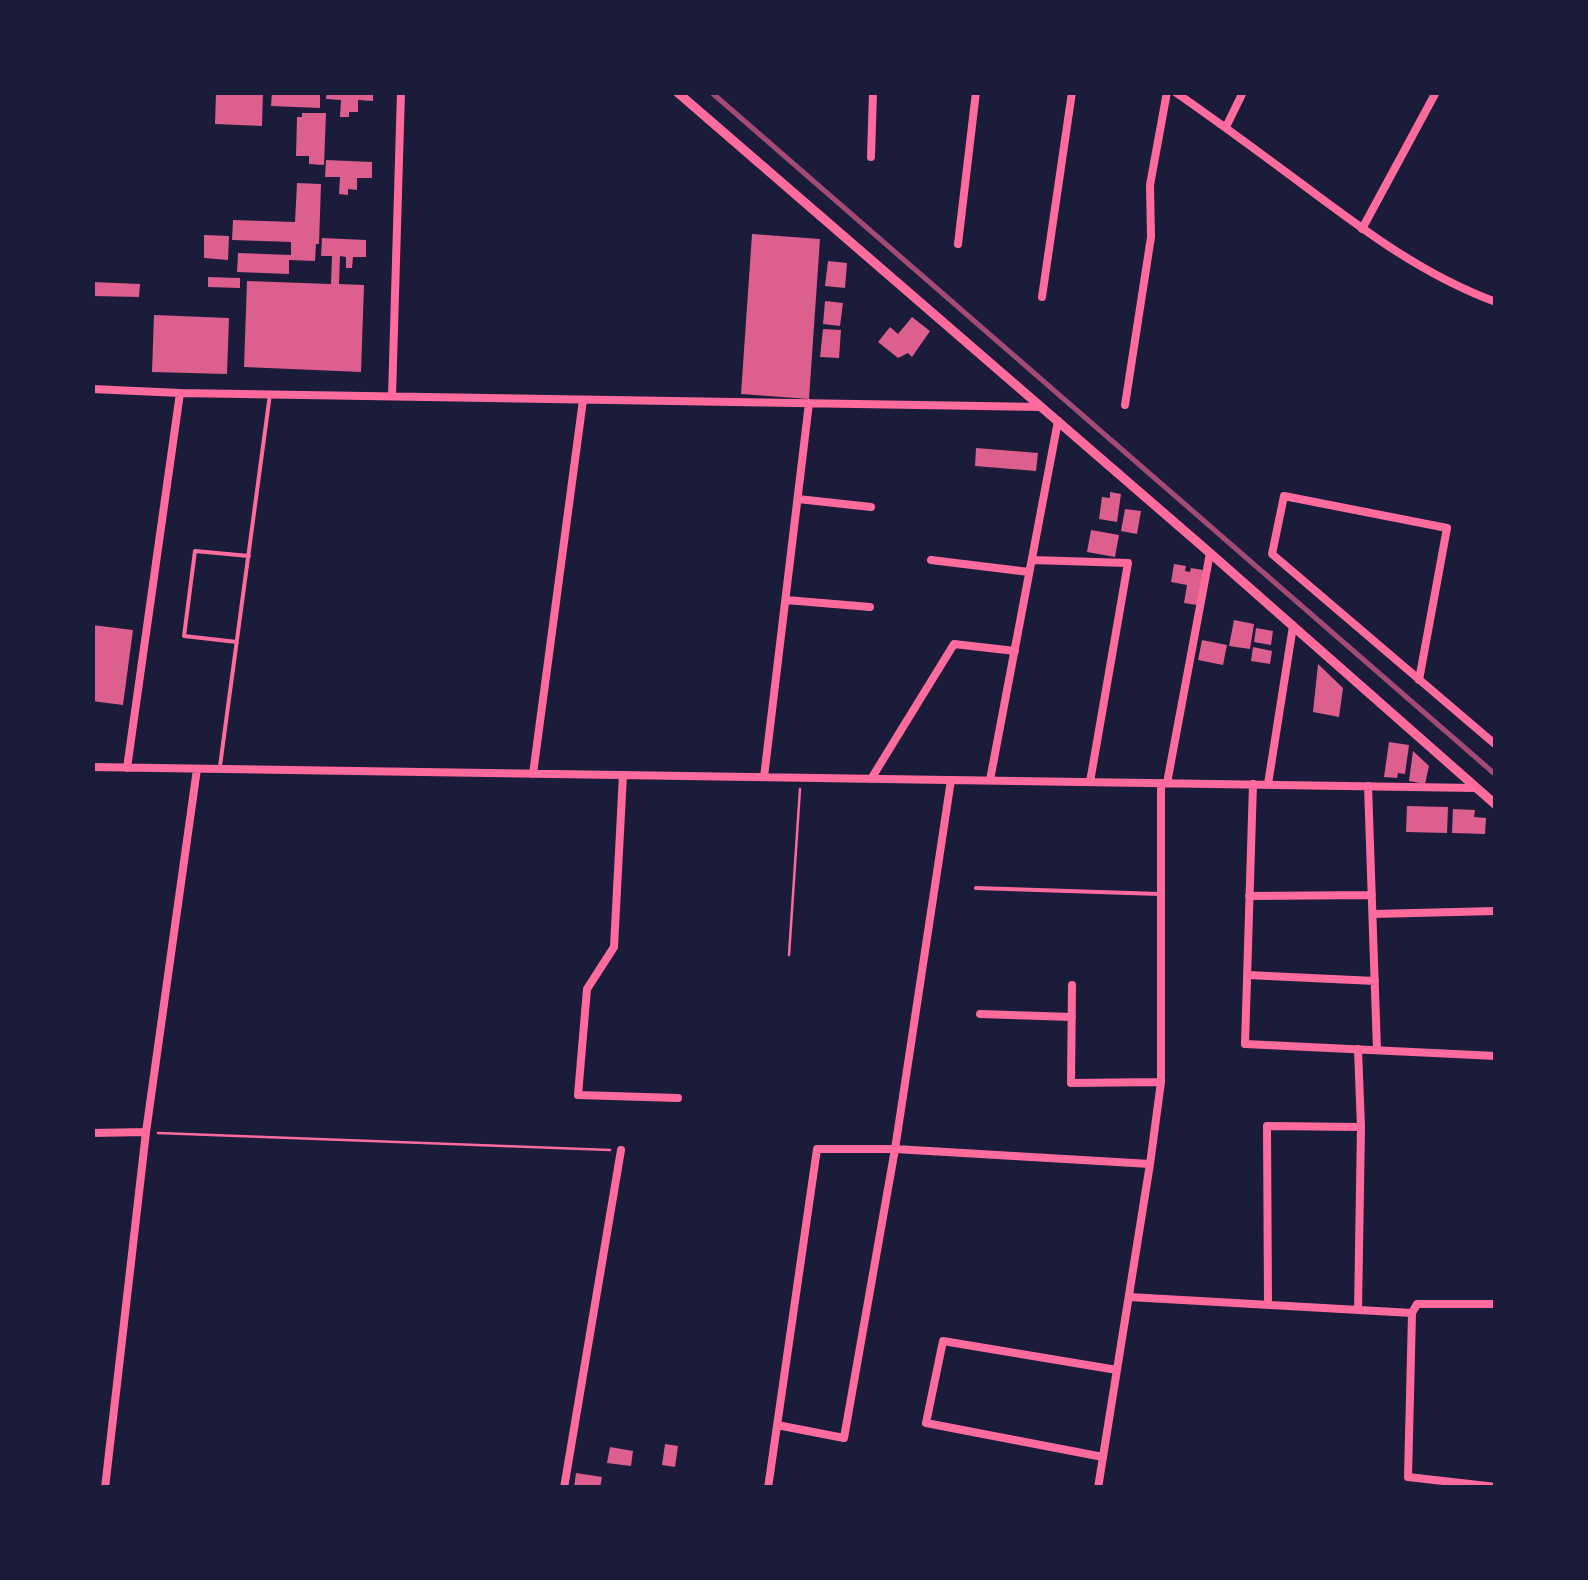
<!DOCTYPE html>
<html>
<head>
<meta charset="utf-8">
<style>
  body { margin:0 }
  #map { position:relative; width:1588px; height:1580px; overflow:hidden; background:#1b1b3a; font-family:Ubuntu,sans-serif }
  canvas { display:block }
  .frame { position:absolute; inset:0; border:95px solid #1b1b3a; pointer-events:none }
</style>
</head>
<body>
<div id="map">
<canvas width="1588" height="1580"></canvas>
<div class="frame"></div>
</div>
<script>
const g = document.querySelector('canvas').getContext('2d');
g.lineJoin = 'round';
function fillPath(path, color) {
  g.fillStyle = color;
  g.fill(path, 'evenodd');
}
function trace(path, color, width, dash) {
  g.strokeStyle = color;
  g.lineWidth = width;
  g.lineCap = dash ? 'butt' : 'round';
  g.setLineDash(dash || []);
  g.stroke(path);
}
const building = new Path2D(`
  M216,92H263L262,126L215,124Z
  M272,92H320V108L271,106Z
  M327,92H373V101L358,100V112H349V117H340L341,100L326,99Z
  M302,113H326L324,165L309,164V156H296L297,117H302Z
  M326,160L372,162V178H357V190L348,189V195L339,194L340,177H325Z
  M297,183L321,184L319,244H316L315,261L289,260V274L237,272L238,253L291,255V242L232,240L233,220L295,222Z
  M752,234L820,239L809,399L741,394Z
  M204,235L229,236L228,260L204,258Z
  M322,238L366,240V257H353L352,268H346V257L340,256L339,284L364,285L361,372L244,367L247,281L331,284L332,256H321Z
  M828,261L847,263L845,288L825,286Z
  M208,277L240,278V288L208,287Z
  M92,282L140,284L139,297L92,296Z
  M825,301L843,303L840,326L823,324Z
  M154,315L229,318L227,374L152,372Z
  M912,317L930,331L912,357L908,353L898,358L878,342L890,327L898,334Z
  M823,329L841,330L839,358L820,357Z
  M976,448L1038,453L1036,471L975,466Z
  M1110,492L1121,494L1117,522L1099,519L1102,497L1110,498Z
  M1125,509L1141,511L1137,534L1121,531Z
  M1091,530L1119,535L1115,557L1087,552Z
  M1174,564L1186,566L1185,571L1190,572L1191,568L1203,570L1197,605L1184,603L1187,585L1171,582Z
  M1234,620L1254,624L1250,649L1229,646Z
  M92,625L133,630L123,705L92,701Z
  M1256,628L1273,631L1271,645L1254,642Z
  M1202,640L1227,645L1223,665L1198,660Z
  M1253,647L1272,651L1270,664L1251,661Z
  M1318,664L1343,688L1339,717L1313,712Z
  M1389,742L1409,745L1405,774L1398,773L1397,778L1384,777Z
  M1413,751L1429,766L1425,784L1409,781Z
  M1407,806L1448,807L1447,833L1406,832Z
  M1453,809L1475,810L1474,817L1486,818L1485,834L1452,833Z
  M665,1444L678,1446L675,1467L662,1465Z
  M610,1447L633,1451L631,1466L607,1463Z
  M576,1473L602,1477L600,1488H574Z`);
const path = new Path2D(`
  M789,955L800,789
  M158,1133L610,1150`);
const service = new Path2D(`
  M237,642L184,636L195,551L249,556
  M220,766L270,394
  M976,888L1160,894`);
const minor = new Path2D(`
  M1175,92C1220,123 1263,155 1306,187C1366,232 1425,276 1496,302
  M1226,127L1243,92
  M871,157L873,92
  M1362,229L1436,92
  M958,244L976,92
  M1042,297L1072,92
  M92,389L180,393L1041,407
  M392,396L401,92
  M1125,405L1151,237L1150,185L1167,92
  M798,499L871,507
  M931,560L1029,572
  M1032,560L1128,563L1090,782
  M786,600L870,607
  M1419,680L1447,528L1284,496L1272,554L1496,745
  M92,767L1476,788
  M127,768L180,393
  M533,774L583,400
  M623,775L614,947L587,989L578,1095L678,1098
  M764,777L809,403
  M871,779L954,644L1015,651
  M990,780L1058,421
  M1167,783L1210,553
  M1253,784L1245,1044L1496,1056
  M1268,784L1293,626
  M1368,786L1377,1050
  M1249,896L1372,895
  M1373,914L1496,911
  M1247,975L1375,981
  M1072,985L1071,1083L1161,1082
  M980,1014L1072,1017
  M92,1133L146,1132
  M1129,1297L1412,1313L1408,1477L1496,1487
  M1268,1305L1267,1126L1361,1127
  M1358,1310L1361,1127L1358,1049
  M1412,1313L1417,1304H1496
  M777,1425L844,1438L895,1149L951,780
  M1103,1457L926,1423L943,1341L1117,1370
  M105,1488L146,1132L197,769
  M564,1488L621,1150
  M768,1488L817,1149H895L1150,1164
  M1098,1488L1150,1164L1161,1082V783`);
const tertiary = new Path2D(`
  M677,92L1210,553L1496,805`);
const rail = new Path2D(`
  M711,92L1496,775`);
fillPath(building, '#dd5f8e');
trace(path, '#ff6b9d', 2.5);
trace(service, '#ff6b9d', 4);
trace(minor, '#ff6b9d', 8);
trace(tertiary, '#ff6b9d', 9);
trace(rail, '#a44b75', 5);
</script>
</body>
</html>
